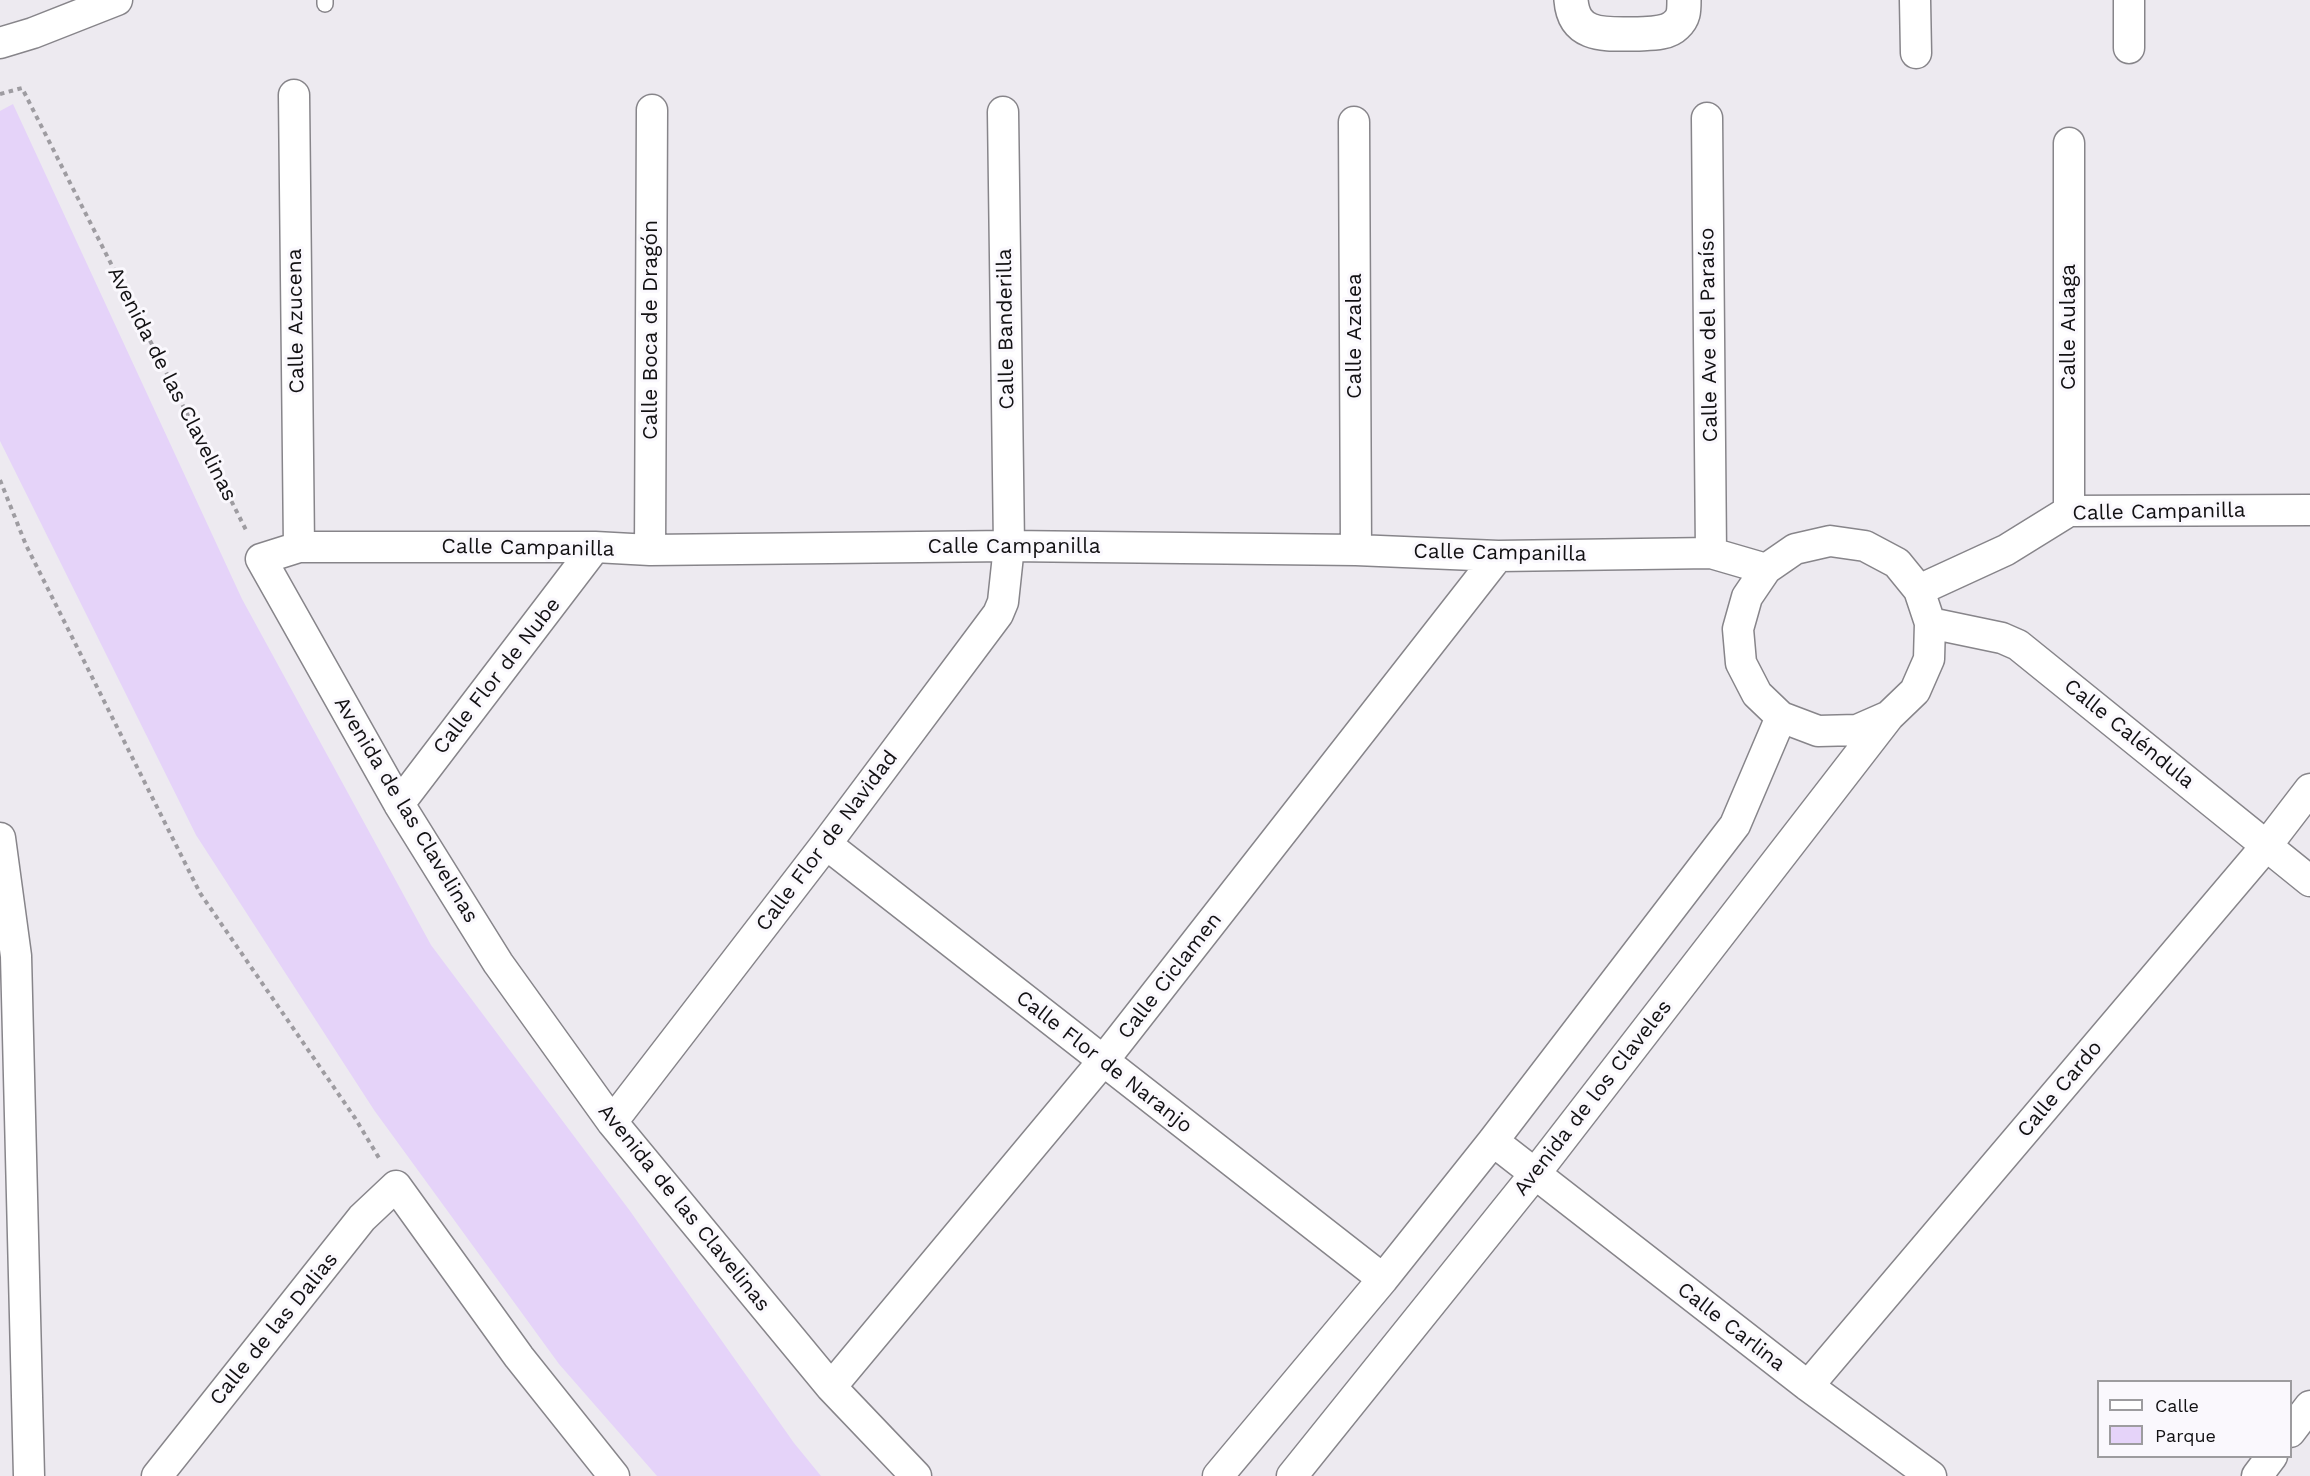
<!DOCTYPE html>
<html>
<head>
<meta charset="utf-8">
<style>
  body { margin:0 }
  #map { position:relative; width:2310px; height:1476px; overflow:hidden; background:#edeaf0; font-family:"Work Sans",sans-serif }
  canvas { display:block }
  .legend { position:absolute; left:2097px; top:1380px; width:195px; height:78px; box-sizing:border-box; background:#faf8fd; border:2px solid #9d9c9f; margin:0; padding:8px 10px; list-style:none; font-size:18px; color:#121113 }
  .legend li { display:flex; align-items:center; gap:12px; height:30px }
  .legend b { width:30px; border:2px solid #9d9c9f }
</style>
</head>
<body>
<div id="map">
<canvas width="2310" height="1476"></canvas>
<ul class="legend">
<li><b style="height:8px;background:#fff"></b>Calle</li>
<li><b style="height:16px;background:#e5d3f9"></b>Parque</li>
</ul>
</div>
<script>
const g = document.querySelector('canvas').getContext('2d');
g.lineJoin = 'round';
function fillPath(path, color) {
  g.fillStyle = color;
  g.fill(path, 'evenodd');
}
function trace(path, color, width, dash) {
  g.strokeStyle = color;
  g.lineWidth = width;
  g.lineCap = dash ? 'butt' : 'round';
  g.setLineDash(dash || []);
  g.stroke(path);
}
function drawText(font, color, halo, rows, align = 'center') {
  g.font = font + ' "Work Sans",sans-serif';
  g.lineWidth = 6;
  g.setLineDash([]);
  g.textBaseline = 'middle';
  g.strokeStyle = halo;
  g.fillStyle = color;
  for (const [text, x, y, turn = 0] of rows) {
    g.save();
    g.translate(x, y);
    g.rotate((+turn || 0) * Math.PI / 180);
    g.textAlign = isNaN(turn) ? turn : align;
    if (halo) g.strokeText(text, 0, 0);
    g.fillText(text, 0, 0);
    g.restore();
  }
}
const green = new Path2D(`
  M13,104L242,599L431,945L630,1211L794,1443L821,1476H657L559,1364L374,1110L196,835L0,441V111Z`);
const path = new Path2D(`
  M0,94L22,88L246,530
  M0,480L26,545L200,893L355,1118L379,1158`);
const lane = new Path2D(`
  M325,4V0`);
const street = new Path2D(`
  M1915,0L1916,53
  M0,43L33,33L117,0
  M2129,48V0
  M294,95L299,547
  M1707,118L1711,553
  M1354,122L1356,550
  M2069,143V511
  M650,550L652,110
  M1919,590L2006,550L2069,511L2310,510
  M1930,623L2002,638L2018,645L2310,881
  M399,804L595,547
  M0,838L16,956L29,1476
  M826,844L1383,1279
  M612,1122L826,844L998,614L1003,602L1009,546L1003,112
  M1493,1141L1808,1386L1931,1476
  M1808,1386L2267,845L2310,789
  M831,1387L1103,1061L1498,556
  M2290,1432L2310,1406
  M157,1476L362,1218L396,1186L519,1357L614,1476
  M916,1476L831,1387L612,1122L498,963L399,804L261,559L299,547H595L650,550L1009,546L1356,550L1498,556L1711,553L1766,569
  M1218,1476L1383,1279L1493,1141L1735,825L1781,717
  M1292,1476L1534,1175L1889,716L1915,691L1929,659L1930,623L1919,590L1897,563L1865,546L1830,541L1795,549L1766,569L1747,597L1738,629L1741,663L1757,694L1781,717L1818,731L1857,730L1889,716
  M2257,1476L2272,1456`);
const secondary = new Path2D(`
  M1571,0C1574,38 1606,34 1635,34C1648,33 1666,35 1676,25C1684,18 1684,11 1684,0`);
const streetNames = [
  ["Calle Azucena",296,321,-91],
  ["Calle Aulaga",2069,327,-90],
  ["Calle Banderilla",1006,329,-91],
  ["Calle Boca de Dragón",651,330,-90],
  ["Calle Ave del Paraíso",1709,335,-91],
  ["Calle Azalea",1355,336,-90],
  ["Avenida de las Clavelinas",172,384,63],
  ["Calle Campanilla",2159,512,-1],
  ["Calle Campanilla",1014,547],
  ["Calle Campanilla",528,548,1],
  ["Calle Campanilla",1500,553,1],
  ["Calle Flor de Nube",497,676,-52],
  ["Calle Caléndula",2129,734,39],
  ["Avenida de las Clavelinas",406,810,59],
  ["Calle Flor de Navidad",827,841,-53],
  ["Calle Ciclamen",1170,976,-52],
  ["Calle Flor de Naranjo",1104,1062,38],
  ["Calle Cardo",2060,1089,-50],
  ["Avenida de los Claveles",1593,1098,-52],
  ["Avenida de las Clavelinas",684,1208,51],
  ["Calle Carlina",1731,1327,38],
  ["Calle de las Dalias",274,1329,-51]
];
fillPath(green, '#e5d3f9');
trace(lane, '#87858a', 18);
trace(street, '#87858a', 33);
trace(secondary, '#87858a', 36);
trace(path, '#9e9ca1', 4, [4.5, 4.5]);
trace(lane, '#fff', 15);
trace(street, '#fff', 30);
trace(secondary, '#fff', 33);
drawText('21px', '#121113', '#faf8fd', streetNames);
</script>
</body>
</html>
